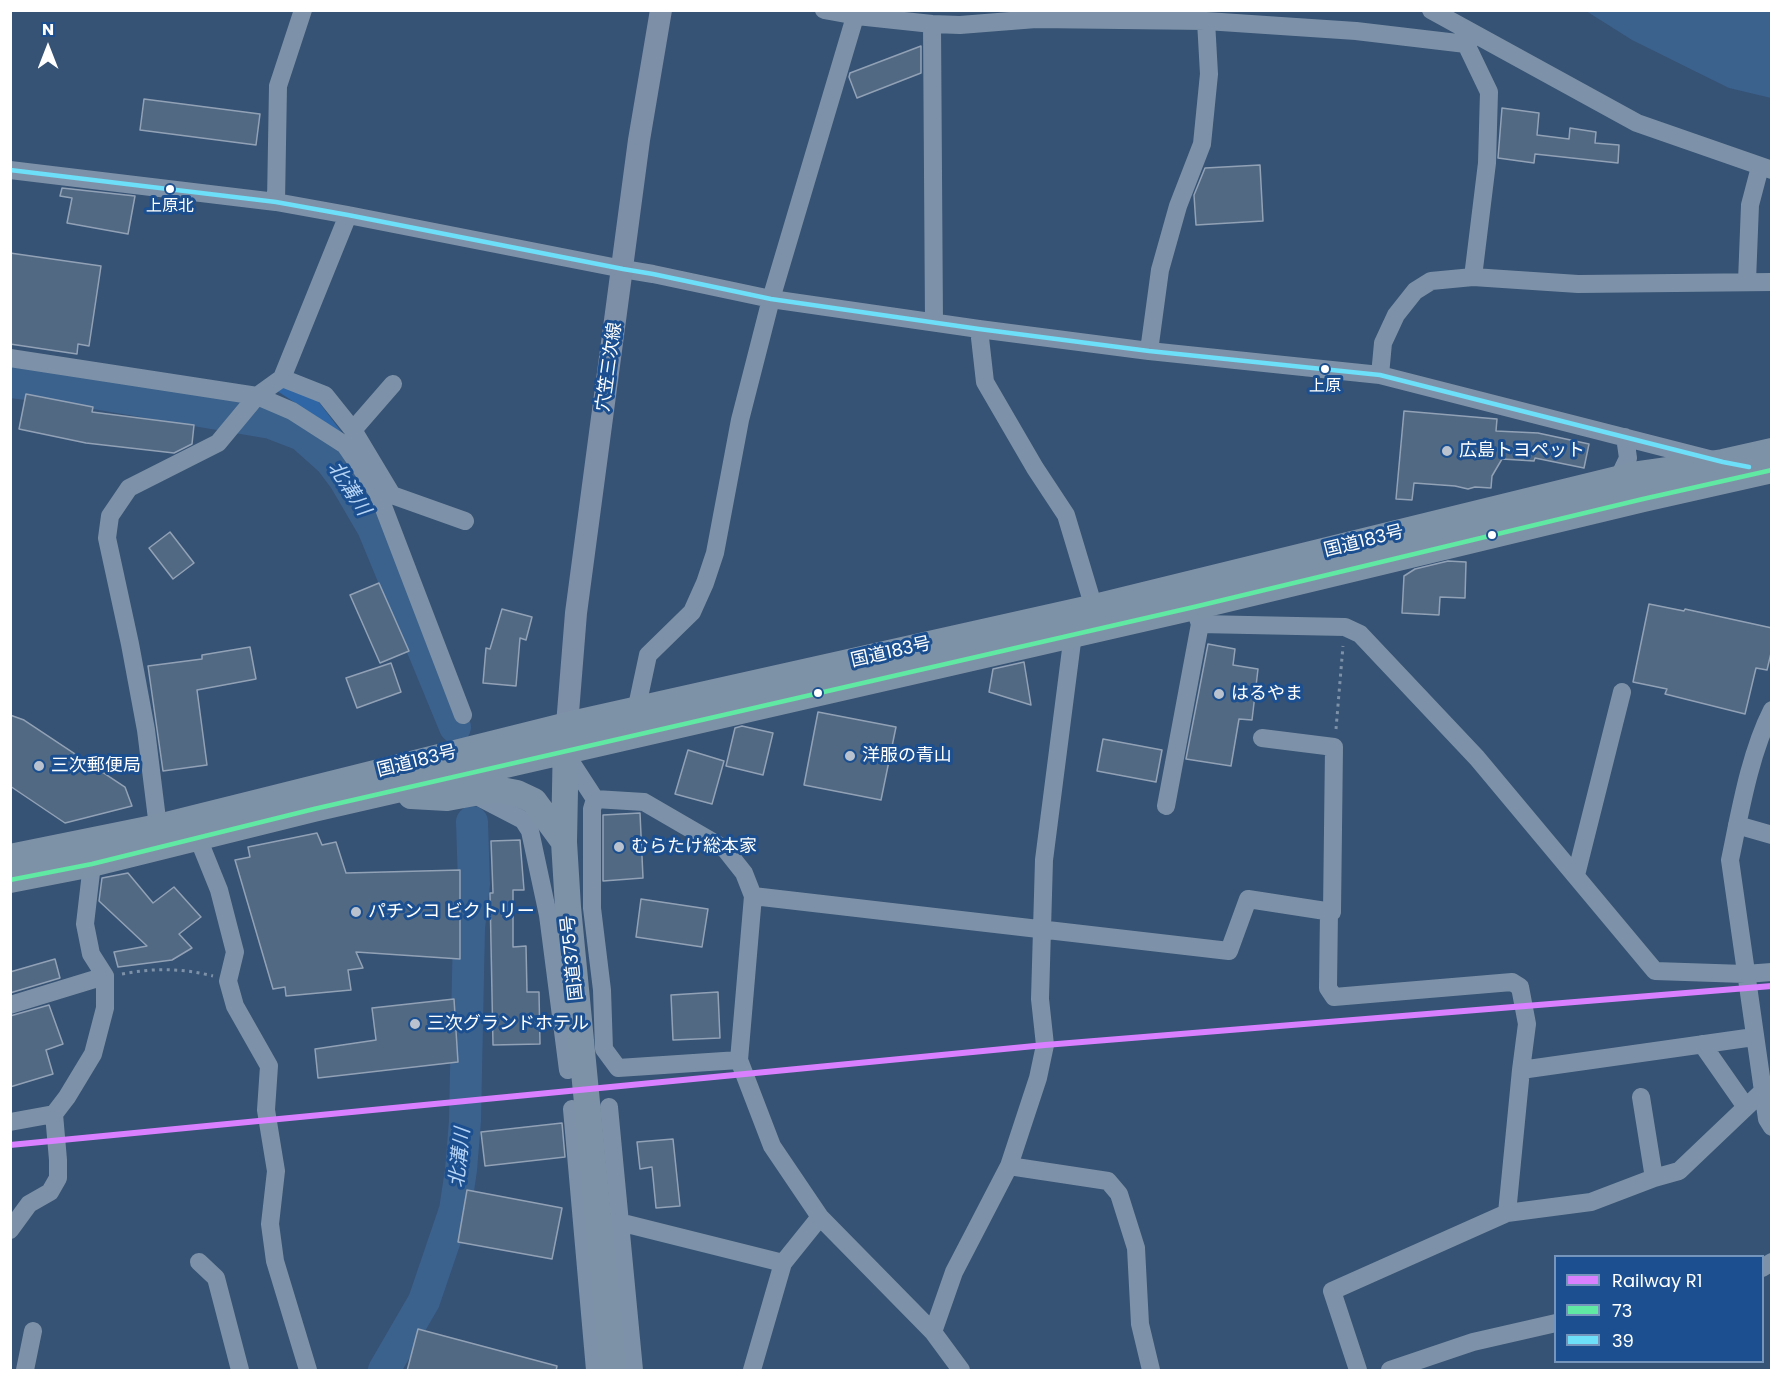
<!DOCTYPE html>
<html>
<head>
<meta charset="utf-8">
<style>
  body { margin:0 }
  #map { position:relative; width:1782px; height:1381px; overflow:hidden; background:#365274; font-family:Poppins,sans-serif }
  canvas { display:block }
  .frame { position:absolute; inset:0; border:12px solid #fff; pointer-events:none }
  .legend { position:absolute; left:1554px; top:1255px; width:210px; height:108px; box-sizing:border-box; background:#1b4f8f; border:2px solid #7695bc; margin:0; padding:8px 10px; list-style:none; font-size:18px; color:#fff }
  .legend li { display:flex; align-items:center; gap:12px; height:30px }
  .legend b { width:30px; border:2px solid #7695bc }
  .north { position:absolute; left:18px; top:18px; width:60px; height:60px; -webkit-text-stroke:4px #1b4f8f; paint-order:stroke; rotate:0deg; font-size:16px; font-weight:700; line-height:24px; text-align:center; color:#fff }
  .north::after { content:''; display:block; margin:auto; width:21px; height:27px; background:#fff; clip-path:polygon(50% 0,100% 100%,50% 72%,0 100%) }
</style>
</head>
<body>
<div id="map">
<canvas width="1782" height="1381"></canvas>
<div class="frame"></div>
<ul class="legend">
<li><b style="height:8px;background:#d880ff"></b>Railway R1</li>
<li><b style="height:8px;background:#60e9a3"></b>73</li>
<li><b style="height:8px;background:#6ddff8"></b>39</li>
</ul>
<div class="north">N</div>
</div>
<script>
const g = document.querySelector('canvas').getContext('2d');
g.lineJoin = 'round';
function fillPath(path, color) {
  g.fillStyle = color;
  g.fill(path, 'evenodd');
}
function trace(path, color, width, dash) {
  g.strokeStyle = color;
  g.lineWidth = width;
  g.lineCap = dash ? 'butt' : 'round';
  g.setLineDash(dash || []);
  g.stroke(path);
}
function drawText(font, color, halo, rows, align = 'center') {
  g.font = font + ' Poppins,"Noto Sans JP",sans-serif';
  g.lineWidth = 6;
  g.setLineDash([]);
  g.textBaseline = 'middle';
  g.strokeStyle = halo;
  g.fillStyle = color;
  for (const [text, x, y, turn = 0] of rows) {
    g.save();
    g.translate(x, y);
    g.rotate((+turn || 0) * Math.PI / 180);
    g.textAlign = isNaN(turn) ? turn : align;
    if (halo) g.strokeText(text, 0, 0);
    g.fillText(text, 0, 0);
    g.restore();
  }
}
const green = new Path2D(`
  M282,378L315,397L343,434L271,387Z`);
const water = new Path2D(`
  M1586,11H1771V98L1729,88L1632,40Z`);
const river = new Path2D(`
  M10,382L100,394L271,423L302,435L330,460L345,480L373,528L455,727
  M384,1370L424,1301L455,1210L461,1170L465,1121L469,928L474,884L472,822`);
const building = new Path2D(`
  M921,46V73L857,98L849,77L850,73Z
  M144,99L260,114L256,145L140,130Z
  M1502,108L1539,113L1537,135L1569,139L1570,128L1596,132L1595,143L1619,145L1618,163L1535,154L1534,163L1498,158Z
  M1260,165L1263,221L1196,225L1194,195L1205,168Z
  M62,188L135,196L128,234L67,223L72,198L60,196Z
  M10,253L101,266L89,346L78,344L77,354L10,344Z
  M26,394L93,407L92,412L194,425L192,444L174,453L86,443L19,429Z
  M1404,411L1497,419L1496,431L1538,433L1589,444L1584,468L1535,458L1534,461L1502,459L1492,476L1491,488L1475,487L1468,489L1455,486L1414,483L1412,500L1396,499Z
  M170,532L194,563L173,579L149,548Z
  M1448,561L1466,562L1465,598L1440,597L1439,615L1402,613L1404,576L1415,569Z
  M379,583L409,651L380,663L350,595Z
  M1649,604L1684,611L1685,609L1772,628V649L1767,670L1756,668L1745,714L1665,694L1667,689L1633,682Z
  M502,609L532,617L526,640L520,638L516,686L483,683L486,648L490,649Z
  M1208,644L1235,649L1233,665L1258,669L1252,720L1239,719L1231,766L1186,759Z
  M250,647L256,679L197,690L207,765L163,771L148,666L202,659V655Z
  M1024,662L1031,705L989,692L993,669Z
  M391,663L401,692L357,708L346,678Z
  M818,712L896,727L881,800L804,785Z
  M10,715L24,720L125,787L132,806L65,823L10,786Z
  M742,726L773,733L763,775L726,766L735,728Z
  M1103,739L1162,750L1156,782L1097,771Z
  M688,750L724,761L712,804L675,794Z
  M640,813L643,878L603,881V815Z
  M317,833L322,845L336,842L346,873L460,870V959L356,952L363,968L348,970L351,990L286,996L285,987L273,989L235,860L250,857L248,847Z
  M520,840L524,890H513V947L526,946L527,992H539L540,1044L493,1045L490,893H493L491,841Z
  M128,873L153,903L174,887L201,917L179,934L192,948L172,960L118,967L114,952L147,946L99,901L102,878Z
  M641,899L708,909L702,947L636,937Z
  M55,959L60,978L10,993V972Z
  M718,992L720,1038L673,1040L671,995Z
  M454,999L458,1062L318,1078L315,1049L376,1040L372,1008Z
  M49,1005L63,1044L46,1050L53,1074L10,1087V1016Z
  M562,1123L565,1157L485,1166L481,1132Z
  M673,1139L680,1206L656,1208L652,1167L640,1169L637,1142Z
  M467,1190L562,1208L552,1259L458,1242Z
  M418,1329L557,1366L556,1371H407Z`);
const path = new Path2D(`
  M1336,729L1343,646
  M122,974C153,968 182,968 213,976`);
const minor = new Path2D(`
  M824,10L857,16L932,24L960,25L1036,19L1206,21L1356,31L1466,44L1474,36
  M1431,10L1637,123L1772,170
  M932,24L934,322
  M1466,44L1489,92L1487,163L1473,277
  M10,170L276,202L348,215L623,269L653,274L771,299L979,329L1149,351L1380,375L1713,460
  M276,202L278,86L303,10
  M1747,281L1750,205L1760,167
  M979,329L985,382L1035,468L1066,515L1097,618
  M1149,351L1160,270L1178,206L1202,144L1209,74L1206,21
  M10,358L257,396L292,411L345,445L378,493L463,715
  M1380,375L1383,343L1396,315L1415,291L1431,281L1473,277L1578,284L1772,282
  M282,378L325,395L353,430L392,495L465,521
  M353,430L393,384
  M1618,479L1628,458L1625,437
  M1194,607L1200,624L1345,627L1360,634L1477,758L1655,971L1745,974L1772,972
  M1073,634L1044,860L1040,999L1045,1045L1038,1078L1009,1166L1108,1181L1119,1194L1136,1248L1140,1324L1151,1370
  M1772,710C1750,753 1740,812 1730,860L1767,1119L1772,1127
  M636,711L648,655L692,612L705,583L715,553L740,420L771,299L857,10
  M565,753L595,799L592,809V908L602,990L604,1049L618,1068L739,1060
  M471,793L523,820L530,831L548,915L568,1070
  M595,799L644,802L725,849L744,873L753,896L739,1060L772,1146L820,1217L933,1332L961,1370
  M1166,806L1200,624
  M1737,825L1772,835
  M158,827L146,730L130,644L107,538L110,516L129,488L218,443L257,396L282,378L348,215
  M198,838L219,890L235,952L228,981L235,1006L269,1066L266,1110L276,1171L270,1224L275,1261L308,1370
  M1576,875L1622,692
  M753,896L1229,951L1248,899L1332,912L1334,747L1262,738
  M1329,911L1328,988L1334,997L1512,982L1520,987L1527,1024L1521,1070
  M10,1005L105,976
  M1702,1044L1746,1107
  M1641,1097L1654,1178
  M609,1107L634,1370
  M572,1109L595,1370
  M10,1122L54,1114
  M1507,1213L1521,1070L1754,1037
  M619,1222L783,1263L752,1370
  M10,1230L29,1204L50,1192L58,1178V1160L54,1114L67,1097L93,1054L105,1008V976L91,954L85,924L92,864L88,854
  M199,1262L216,1278L240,1370
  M783,1263L820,1217
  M1762,1268L1772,1262
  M933,1332L954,1272L1009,1166
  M25,1370L33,1331
  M1358,1370L1332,1291L1507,1213L1591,1202L1654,1178L1679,1171L1763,1091
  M1390,1370L1473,1342L1556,1323`);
const major = new Path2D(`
  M567,725L576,613L639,140L661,10`);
const highway = new Path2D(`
  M566,737L564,842L568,907L613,1370
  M411,796L447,798L496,789L517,793L534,801L564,842
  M10,857L158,827L567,725L1095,607L1638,474L1723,462L1772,451
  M10,880L92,864L314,809L1194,607L1643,499L1772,470`);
const bus1 = new Path2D(`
  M10,880L92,864L314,809L1194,607L1643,499L1772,470`);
const bus2 = new Path2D(`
  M10,170L276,202L348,215L623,269L653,274L771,299L979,329L1149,351L1380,375L1723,462L1749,467`);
const rail1 = new Path2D(`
  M10,1145L1045,1045L1772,986`);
const markers = [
  [170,189,5,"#fff"],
  [1325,369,5,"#fff"],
  [1447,451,6,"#b9c2ce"],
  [1492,535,5,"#fff"],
  [818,693,5,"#fff"],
  [1219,694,6,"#b9c2ce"],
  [850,756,6,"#b9c2ce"],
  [39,766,6,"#b9c2ce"],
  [619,847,6,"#b9c2ce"],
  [356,912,6,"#b9c2ce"],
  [415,1024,6,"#b9c2ce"]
];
const busNames = [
  ["上原北",170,207],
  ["上原",1325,387]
];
const streetNames = [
  ["穴笠三次線",610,367,-82],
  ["国道183号",1364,542,-14],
  ["国道183号",891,653,-13],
  ["国道183号",417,762,-14],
  ["国道375号",573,958,-96]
];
const poiNames = [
  ["広島トヨペット",1459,451],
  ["はるやま",1231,694],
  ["洋服の青山",862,756],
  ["三次郵便局",51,766],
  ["むらたけ総本家",631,847],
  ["パチンコ ビクトリー",368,912],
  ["三次グランドホテル",427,1024]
];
const waterNames = [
  ["北溝川",348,489,57],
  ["北溝川",461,1158,-84]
];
fillPath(green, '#2f66a5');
fillPath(water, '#3b618d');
trace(river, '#3b618d', 32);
fillPath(building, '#526984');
trace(building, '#92a2b6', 1.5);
trace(path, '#7d92a8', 3, [3, 4.5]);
trace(minor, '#7d92a8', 18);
trace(major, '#7d8ea7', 22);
trace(highway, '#7e92a7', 26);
trace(bus1, '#60e9a3', 4.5);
trace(bus2, '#6ddff8', 4.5);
trace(rail1, '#d880ff', 6);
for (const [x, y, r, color] of markers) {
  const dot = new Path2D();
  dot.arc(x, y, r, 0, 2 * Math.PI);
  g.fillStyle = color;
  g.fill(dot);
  trace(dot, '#1b4f8f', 2);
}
drawText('16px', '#fff', '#1b4f8f', busNames);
drawText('18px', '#fff', '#1b4f8f', streetNames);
drawText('18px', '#fff', '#1b4f8f', poiNames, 'left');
drawText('italic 20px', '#b5d3f5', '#1b4f8f', waterNames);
</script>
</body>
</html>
